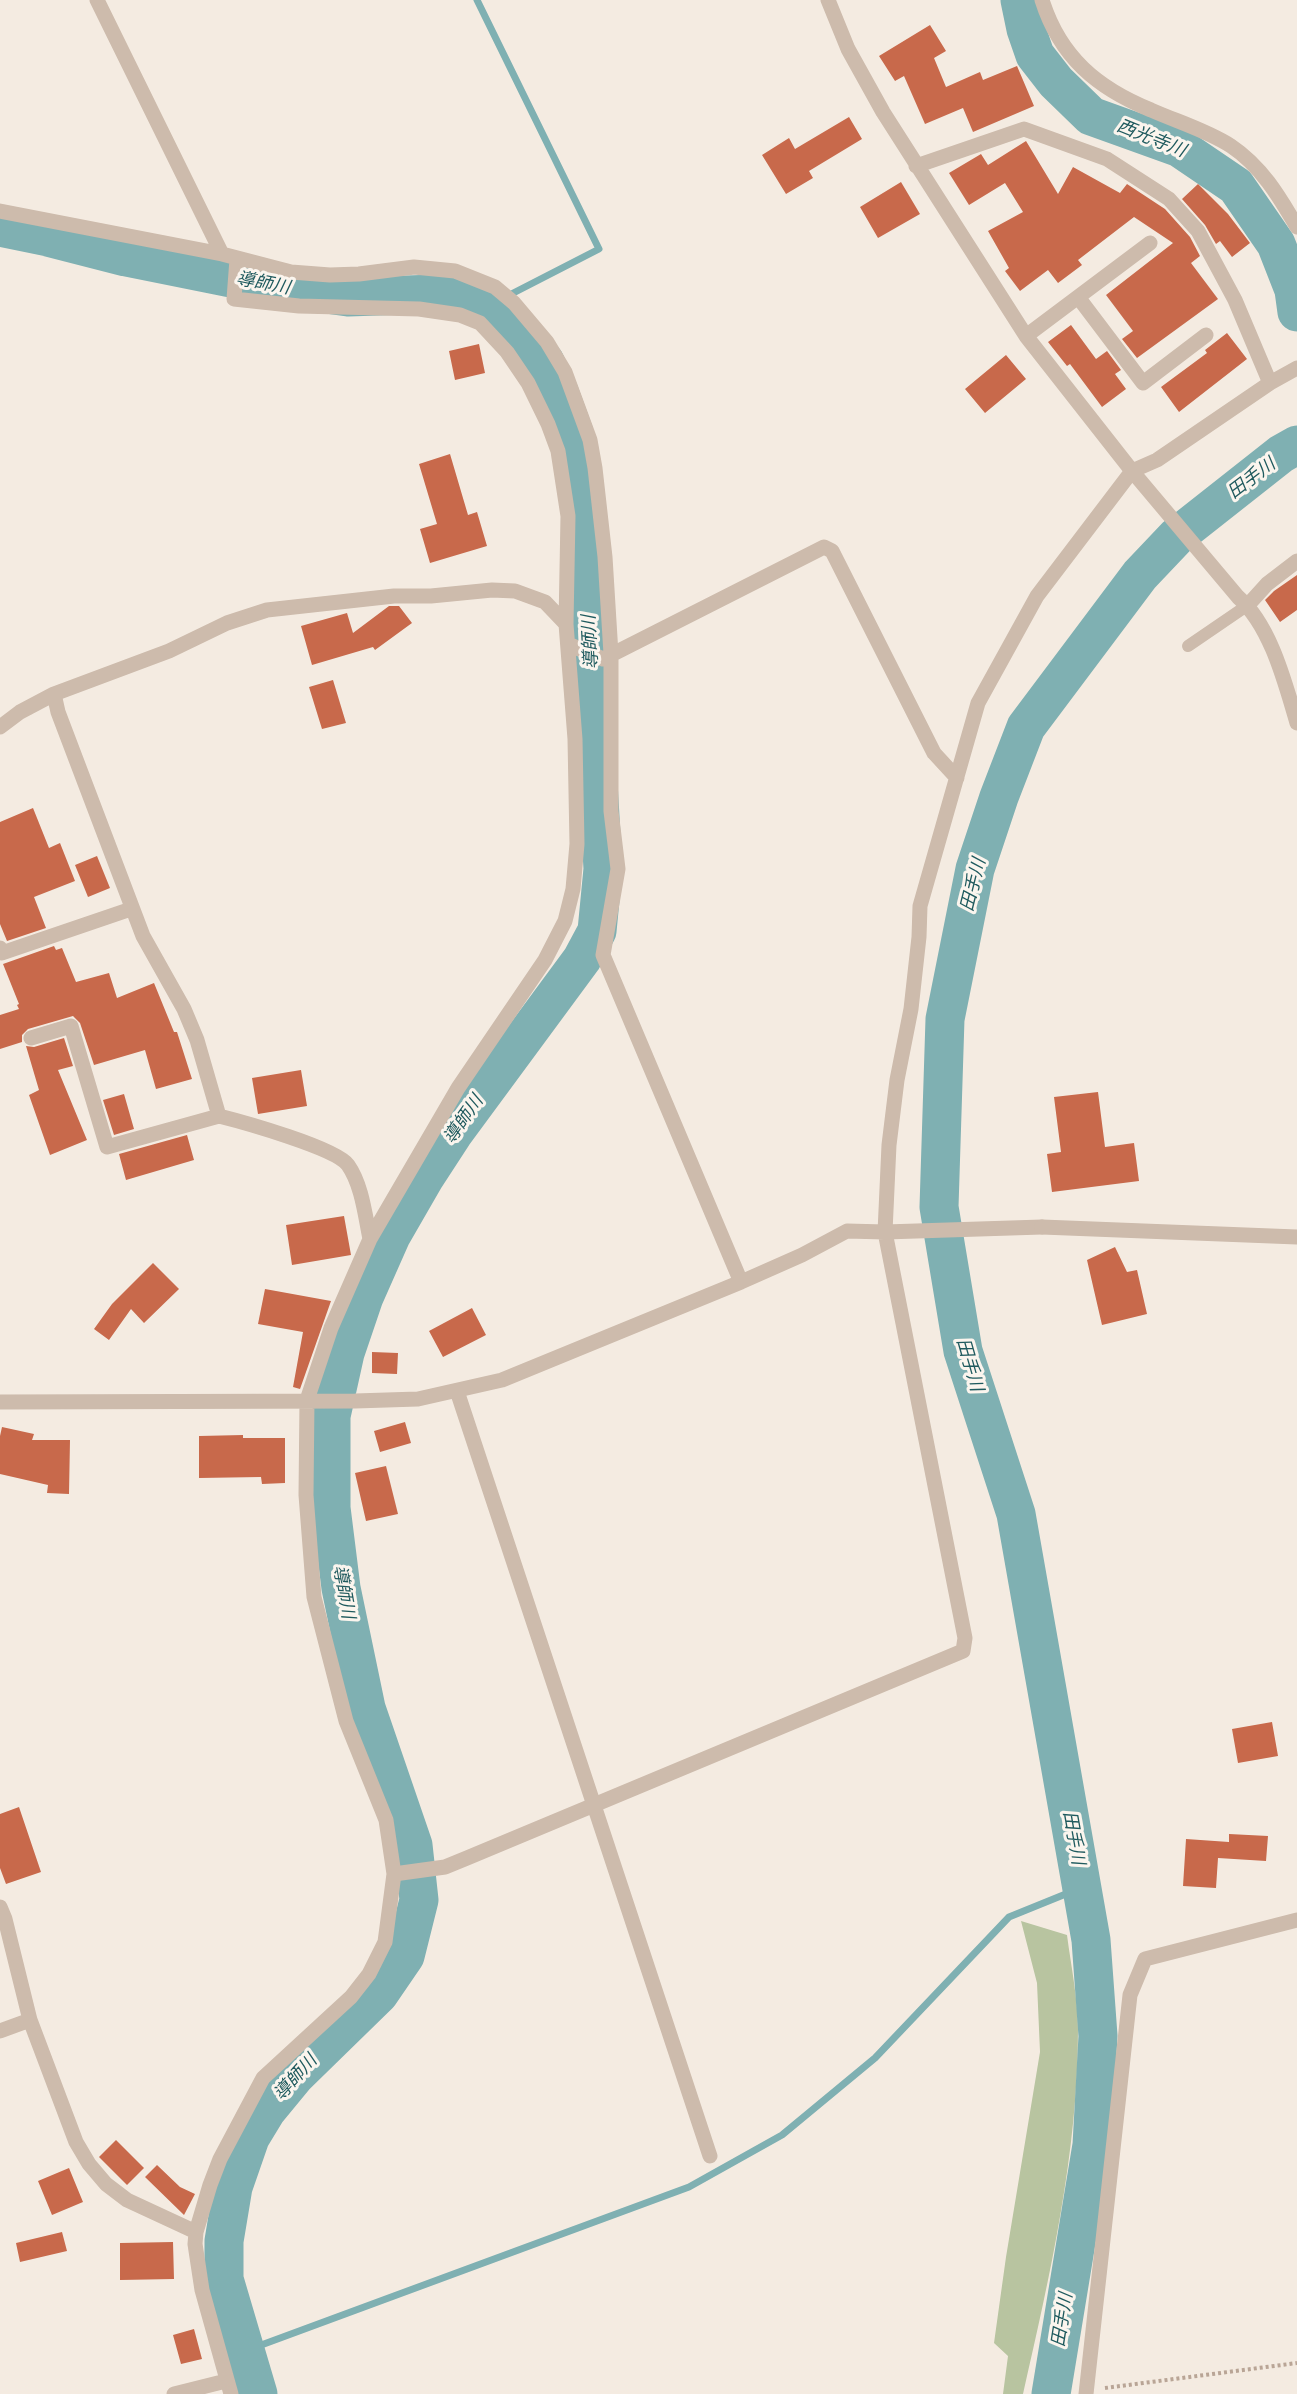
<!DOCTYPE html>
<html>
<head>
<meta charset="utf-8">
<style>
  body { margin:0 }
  canvas { display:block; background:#f4ebe1 }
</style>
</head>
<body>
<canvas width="1297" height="2394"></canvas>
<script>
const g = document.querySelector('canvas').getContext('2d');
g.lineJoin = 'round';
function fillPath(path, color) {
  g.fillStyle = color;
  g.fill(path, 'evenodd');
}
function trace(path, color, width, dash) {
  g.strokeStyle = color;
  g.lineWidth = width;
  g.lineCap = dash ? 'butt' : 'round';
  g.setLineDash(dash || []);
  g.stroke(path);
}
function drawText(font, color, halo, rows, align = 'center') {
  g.font = font + ' "Varela Round","Noto Sans JP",sans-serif';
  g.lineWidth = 6;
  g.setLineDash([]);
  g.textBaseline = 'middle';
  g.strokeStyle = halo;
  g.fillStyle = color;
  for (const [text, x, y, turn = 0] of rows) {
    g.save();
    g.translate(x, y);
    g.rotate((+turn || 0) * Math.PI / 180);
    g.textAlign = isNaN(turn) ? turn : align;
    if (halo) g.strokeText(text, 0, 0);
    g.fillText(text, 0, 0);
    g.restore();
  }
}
const green = new Path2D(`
  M1021,1921L1067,1935C1071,1966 1078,1999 1078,2030C1078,2152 1050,2276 1023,2394H1003L1008,2356L994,2343L1006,2257L1040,2052L1037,1983Z`);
const stream = new Path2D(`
  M477,0L599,249L488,306
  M245,2351L689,2187L782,2135L875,2058L1009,1917L1083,1887`);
const river = new Path2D(`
  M1020,0L1026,29L1035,55L1056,82L1091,116L1180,148L1236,186L1276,244L1294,290L1297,312
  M0,227L48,237L126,257L275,287L348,297L436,294L488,306L523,337L545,362L559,392L574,433L582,488L586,577L593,636L594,712L603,869L597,931L582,959L453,1134L425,1177L391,1236L364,1297L345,1353L331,1416V1508L341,1588L366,1708L413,1845L419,1900L405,1956L379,1994L295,2076L267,2110L250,2138L233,2187L224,2241V2279L258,2394
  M1051,2394L1092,2145L1098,2036L1091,1940L1016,1514L963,1351L939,1207L945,1019L975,869L999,797L1026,727L1140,575L1177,536L1281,454L1297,445`);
const building = new Path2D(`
  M930,25L946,51L934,58L946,87L980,72L983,80L1017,66L1034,106L973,132L963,108L925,124L904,76L895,81L879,56Z
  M849,117L862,139L809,171L813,178L786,194L762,155L789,138L795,149Z
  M1026,141L1058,194L1073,167L1120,193L1127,184L1165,209L1190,237L1200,256L1191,263L1218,299L1137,358L1122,339L1133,331L1106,295L1173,243L1134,217L1078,260L1082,265L1058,283L1048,270L1020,291L1005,271L1009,268L988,231L1023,212L1005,183L969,205L949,173L981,154L988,165Z
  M901,182L920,214L878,238L860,207Z
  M1198,184L1228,214L1250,243L1232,257L1220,241L1216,244L1205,225L1182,199Z
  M1071,325L1096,359L1107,351L1121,370L1115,374L1126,389L1102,407L1070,364L1067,366L1048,342Z
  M1227,333L1247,359L1179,412L1161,387L1207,353L1205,350Z
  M479,344L485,373L455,380L449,351Z
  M1006,355L1026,379L985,413L965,389Z
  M450,454L468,515L477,512L487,546L430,563L420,529L437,524L419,464Z
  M1297,575V610L1280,622L1265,600L1274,591Z
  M389,606H399L412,623L375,650L373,647L312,665L301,626L347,613L353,633Z
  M333,680L346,723L322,729L309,687Z
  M33,808L49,848L60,843L75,881L34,897L46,928L7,941L0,924V822Z
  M97,856L110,888L88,897L75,865Z
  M54,946L56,950L62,948L76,982L109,973L117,998L154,983L174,1032H177L192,1079L156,1089L145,1050L94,1065L80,1023L73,1016L28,1029L22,1035V1042L0,1049V1015L19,1009L17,1005L19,1004L3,964Z
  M64,1038L73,1066L58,1070L87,1140L50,1155L29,1095L39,1090L26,1046L34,1047Z
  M301,1070L307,1106L258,1114L252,1078Z
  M1098,1092L1105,1147L1134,1143L1139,1181L1052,1192L1047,1154L1061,1152L1054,1097Z
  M124,1094L134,1129L114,1135L103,1100Z
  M187,1135L194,1160L126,1180L119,1154Z
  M344,1216L351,1255L292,1265L286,1225Z
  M1115,1247L1127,1272L1137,1270L1147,1314L1102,1325L1087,1260Z
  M153,1263L179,1289L144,1323L131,1309L109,1340L94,1329L112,1304Z
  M265,1289L331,1301L300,1389L293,1387L303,1332L258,1324Z
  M472,1308L486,1335L443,1357L429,1331Z
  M372,1352L398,1353L397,1374L372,1373Z
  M405,1422L411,1443L380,1452L374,1431Z
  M2,1427L34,1434L32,1440H70L69,1494L47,1493L48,1485L0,1474V1436Z
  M243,1435V1438H285V1483L262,1484L261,1477L199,1478V1436Z
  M386,1466L398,1514L366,1521L355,1473Z
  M1272,1722L1278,1756L1238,1763L1232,1729Z
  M19,1807L41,1872L6,1884L0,1868V1814Z
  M1229,1834L1268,1836L1266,1861L1218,1858L1216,1888L1183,1886L1186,1839L1229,1842Z
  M116,2140L144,2168L127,2185L99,2157Z
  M157,2165L180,2187L195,2194L184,2215L145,2177Z
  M69,2168L83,2202L52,2215L38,2181Z
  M62,2232L67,2251L20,2262L16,2243Z
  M173,2242L174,2279L120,2280V2243Z
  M194,2329L202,2359L181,2364L173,2335Z`);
const path = new Path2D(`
  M1105,2388L1297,2363`);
const service = new Path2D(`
  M1188,646L1248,605`);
const minor = new Path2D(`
  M97,0L222,254
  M828,0L848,49L883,112L1026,336L1132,471L1238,597C1271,626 1285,683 1297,723
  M1042,0C1060,57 1097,88 1151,110C1178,122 1206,130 1231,146C1261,166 1279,196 1297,227
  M916,166L1024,129L1107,159L1169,199L1198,231L1235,300L1270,383
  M0,211L222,254L291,272L330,275L359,274L414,267L455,271L495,287L514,303L547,342L565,372L590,440L595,468L605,557L611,654V811L618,869L603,955L741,1282
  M1078,297L1143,383L1206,335
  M1026,336L1150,243
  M1248,605L1267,584L1297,561
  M568,644L603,659L824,547L832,551L934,753L957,778
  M54,694L58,712L143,936L184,1009L197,1040L219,1116C243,1122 336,1148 348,1165C362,1185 365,1215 370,1239
  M0,727L20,712L54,694L169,651L227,623L267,610L394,596H431L492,590L515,591L545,602L566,624
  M0,948L2,953L131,909
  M31,1038L71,1026L107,1147L219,1116
  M457,1391L710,2156
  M0,1402L355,1401L418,1399L502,1380L741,1282L802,1255L847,1231L885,1232L1042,1227
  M394,1874L445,1867L467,1858L963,1651L965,1638L885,1232L889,1145L897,1080L911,1009L919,937L920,906L978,703L1037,596L1132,471L1157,460L1270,383L1297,368
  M0,1907L5,1919L30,2020L76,2142L89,2164L106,2184L127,2200L196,2232
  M0,2031L30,2020
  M174,2394L226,2381
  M231,2394L202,2290L195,2244L196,2232L210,2185L220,2159L263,2078L351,1997L369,1974L385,1942L394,1874L386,1820L346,1721L314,1597L306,1495L307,1400L331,1328L370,1239L458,1088L545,960L565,921L573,889L577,844L575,739L566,624L568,516L558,451L548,424L528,383L507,352L480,323L460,315L419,309L299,306L234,299L237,259
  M1086,2394L1130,1995L1145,1959L1297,1920`);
const tertiary = new Path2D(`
  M1042,1227L1297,1237`);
const waterNames = [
  ["西光寺川",1151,139,22],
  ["導師川",263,284,11],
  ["田手川",1252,479,-37],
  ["導師川",591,642,-93],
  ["田手川",974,885,-76],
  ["導師川",464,1120,-55],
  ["田手川",969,1365,74],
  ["導師川",343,1592,80],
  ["田手川",1073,1838,80],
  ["導師川",296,2078,-48],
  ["田手川",1063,2320,-81]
];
fillPath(green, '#b8c4a0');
trace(stream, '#7fb0b2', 7);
trace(river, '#7fb0b2', 39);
fillPath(building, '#c8694b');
trace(path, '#b9a596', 4, [3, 3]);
trace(service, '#cdbbac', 12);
trace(minor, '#cdbbac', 15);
trace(tertiary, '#cdbbac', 15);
drawText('italic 18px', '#1f5a5e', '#fbf5ee', waterNames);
</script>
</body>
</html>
